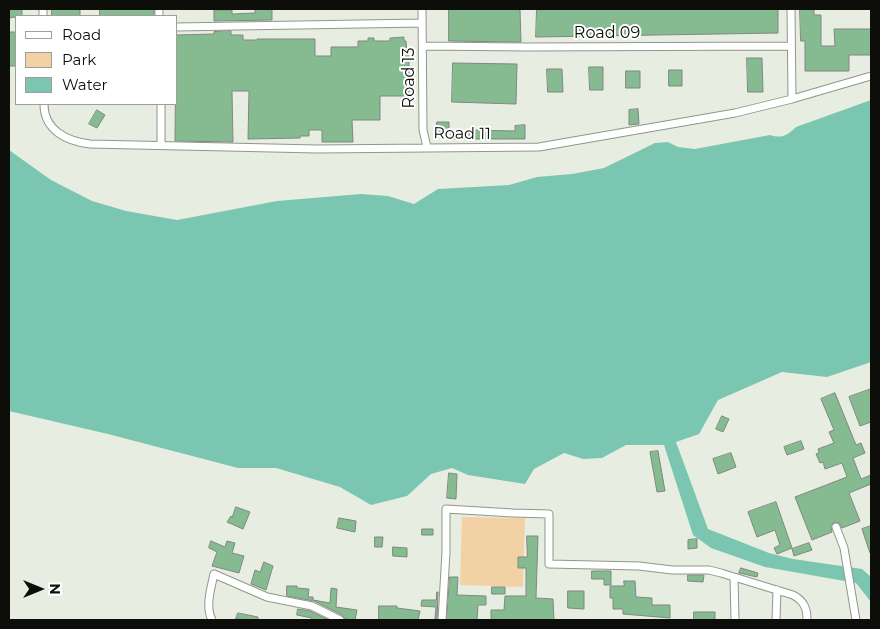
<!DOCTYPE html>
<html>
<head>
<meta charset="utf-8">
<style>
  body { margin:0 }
  #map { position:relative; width:880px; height:629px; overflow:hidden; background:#e7ede0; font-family:Montserrat,sans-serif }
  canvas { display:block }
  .frame { position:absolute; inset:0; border:10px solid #0d0e0a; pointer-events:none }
  .legend { position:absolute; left:15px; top:15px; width:162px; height:90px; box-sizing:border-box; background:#fff; border:1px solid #9e9f9d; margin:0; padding:6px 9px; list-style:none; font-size:15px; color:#0d0e0a }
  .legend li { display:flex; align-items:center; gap:10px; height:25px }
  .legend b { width:25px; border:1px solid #9e9f9d }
  .north { position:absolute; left:15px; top:564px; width:50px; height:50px; -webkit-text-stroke:4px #fff; paint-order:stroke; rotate:90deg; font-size:14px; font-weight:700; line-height:20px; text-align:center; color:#0d0e0a }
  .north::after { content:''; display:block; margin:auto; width:18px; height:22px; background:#0d0e0a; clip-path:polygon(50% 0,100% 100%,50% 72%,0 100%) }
</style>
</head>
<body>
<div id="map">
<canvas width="880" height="629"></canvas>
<div class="frame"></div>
<ul class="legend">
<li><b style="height:6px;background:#fff"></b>Road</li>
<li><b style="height:14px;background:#f2d2a5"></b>Park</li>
<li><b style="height:14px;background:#7bc6b1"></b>Water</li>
</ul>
<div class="north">N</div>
</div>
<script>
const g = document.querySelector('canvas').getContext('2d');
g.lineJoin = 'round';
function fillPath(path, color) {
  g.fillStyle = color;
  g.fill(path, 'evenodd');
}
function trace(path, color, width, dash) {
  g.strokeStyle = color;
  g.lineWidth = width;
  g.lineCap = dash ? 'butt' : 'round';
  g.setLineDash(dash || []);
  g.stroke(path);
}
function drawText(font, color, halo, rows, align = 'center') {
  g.font = font + ' Montserrat,sans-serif';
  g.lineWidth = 4;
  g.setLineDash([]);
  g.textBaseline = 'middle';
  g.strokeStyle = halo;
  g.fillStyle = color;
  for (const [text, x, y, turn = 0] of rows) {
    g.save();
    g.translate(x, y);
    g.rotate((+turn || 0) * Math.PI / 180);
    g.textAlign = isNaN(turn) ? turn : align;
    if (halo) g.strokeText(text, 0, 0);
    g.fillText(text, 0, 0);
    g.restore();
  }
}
const green = new Path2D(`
  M462,517L525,518L523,587L460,585Z`);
const water = new Path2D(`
  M871,100V362L827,377L782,372L718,400L699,434L676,442L708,529L769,553L793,559L862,569L871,577V602L856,583L765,567L711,548L693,535L664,445H626L602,458L583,459L564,453L534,469L525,484L468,475L452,468L431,474L407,496L371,505L340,487L276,468H238L108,434L9,411V150L51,180L92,201L126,211L177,220L277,201L361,194L388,196L414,204L438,189L509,185L537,177L572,174L604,168L655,143L668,142L678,147L695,149L770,135C782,139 788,135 796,127Z`);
const building = new Path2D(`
  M9,9H22V16L9,18Z
  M52,9H80V16H52Z
  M100,9H154V16H100Z
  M255,9H272V20L214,21V10H232V14L255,13Z
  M449,9H520L521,42L449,41Z
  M537,9H778V33L536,37Z
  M800,9H814V15H821V46H835L834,29H871V55H849V71H805V41H801Z
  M231,31V35H243V40H257V39H315V56H331V47H358V41H368V38H374V41H390V38L404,37V41H406L407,54H409V96H380V120H352L353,142H322V130H309V136H300V138L248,139L249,91H232L233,142L175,141L176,35L214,34V32Z
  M9,32H16V66H9Z
  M747,58H762L763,92H748Z
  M453,63L517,64L516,104L452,102Z
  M589,67H603V90H590Z
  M547,69H562L563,92H548Z
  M669,70H682V86H669Z
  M626,71H640V88H626Z
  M638,109L639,124L629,125V110Z
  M97,110L105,115L97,128L89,124Z
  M437,122H449V133H437Z
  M525,125V139H451V132L471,133V130L515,131V126Z
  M871,389V422L860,426L849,397Z
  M835,393L856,445L861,443L865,453L853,458L861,479L871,475V484L849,493L860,521L842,528L839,523L834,522L831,527L832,532L812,540L795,497L847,477L842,463L825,469L823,462L820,463L816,454L819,453L818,449L834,443L829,432L834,430L821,399Z
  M722,416L729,419L723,432L716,429Z
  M801,441L804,449L787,455L784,447Z
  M658,451L665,491L657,492L650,452Z
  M731,453L736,467L718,474L713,459Z
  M449,473L457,474L456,499L447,498Z
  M776,502L792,548L777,554L774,548L780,545L775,530L757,537L748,512Z
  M236,507L250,512L243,529L227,522L231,516L232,517Z
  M339,518L356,521L355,532L337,528Z
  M871,526V553H870L862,529Z
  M422,529H433V535H422Z
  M527,536H538L536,598L553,599L554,620H491V610H504L505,596H526V568H518V557H527Z
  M375,537H383L382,547H375Z
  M697,539V548L688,549V540Z
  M211,541L225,547L227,541L235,543L232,553L244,556L239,573L212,566L217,552L209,548Z
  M809,543L812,550L794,556L792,549Z
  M393,547L407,548V557L393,556Z
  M264,562L273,566L266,590L251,584L255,570L260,572Z
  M741,568L758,573L757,577L739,573Z
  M592,571H611V585H604V579H592Z
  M688,575H704L703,582L688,581Z
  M450,577H458L457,595L486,596V605H478L477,620H447Z
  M624,581H635L636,597L652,598V605H670V618L623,614V609H613V598H610V586H624Z
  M287,586H297V588L309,589L308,597H313V600L330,603L331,588L337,589L336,607L357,610L355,620L345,619L342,615L314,601L287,596Z
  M492,587H505V594H492Z
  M568,591H584V609L568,608Z
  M437,592H438L437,619H435L436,607L421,606L422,600H436Z
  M379,606H397V608L420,611L418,620L407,619L406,620H379Z
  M298,609L310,611L329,620H311L312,618L297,615Z
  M694,612H715V620H694Z
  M238,613L258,617V620L236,619Z`);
const minor = new Path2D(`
  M43,9V16
  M159,9V16
  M422,9L423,130L427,147
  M791,9L792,99
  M176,27L422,23
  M423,46L526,47L791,46
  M44,104C44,130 66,141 90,144L317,149L539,147L735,113L792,99L871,76
  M161,104V145
  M836,527L844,548L856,620
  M734,577L735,620
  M212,620C205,607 211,588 214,574L267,597L312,606L340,620
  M442,620L446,552V509L513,513L549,514V564L639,566L672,570H709L721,573L793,595C804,601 807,608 807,620
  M776,620L777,590`);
const streetNames = [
  ["Road 09",607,33],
  ["Road 13",409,78,-90],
  ["Road 11",462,134,1]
];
fillPath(green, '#f2d2a5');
fillPath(water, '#7bc6b1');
fillPath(building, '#86ba90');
trace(building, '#7f8981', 1);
trace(minor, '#92968b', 9);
trace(minor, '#fff', 7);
drawText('16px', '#0d0e0a', '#fff', streetNames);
</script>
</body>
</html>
